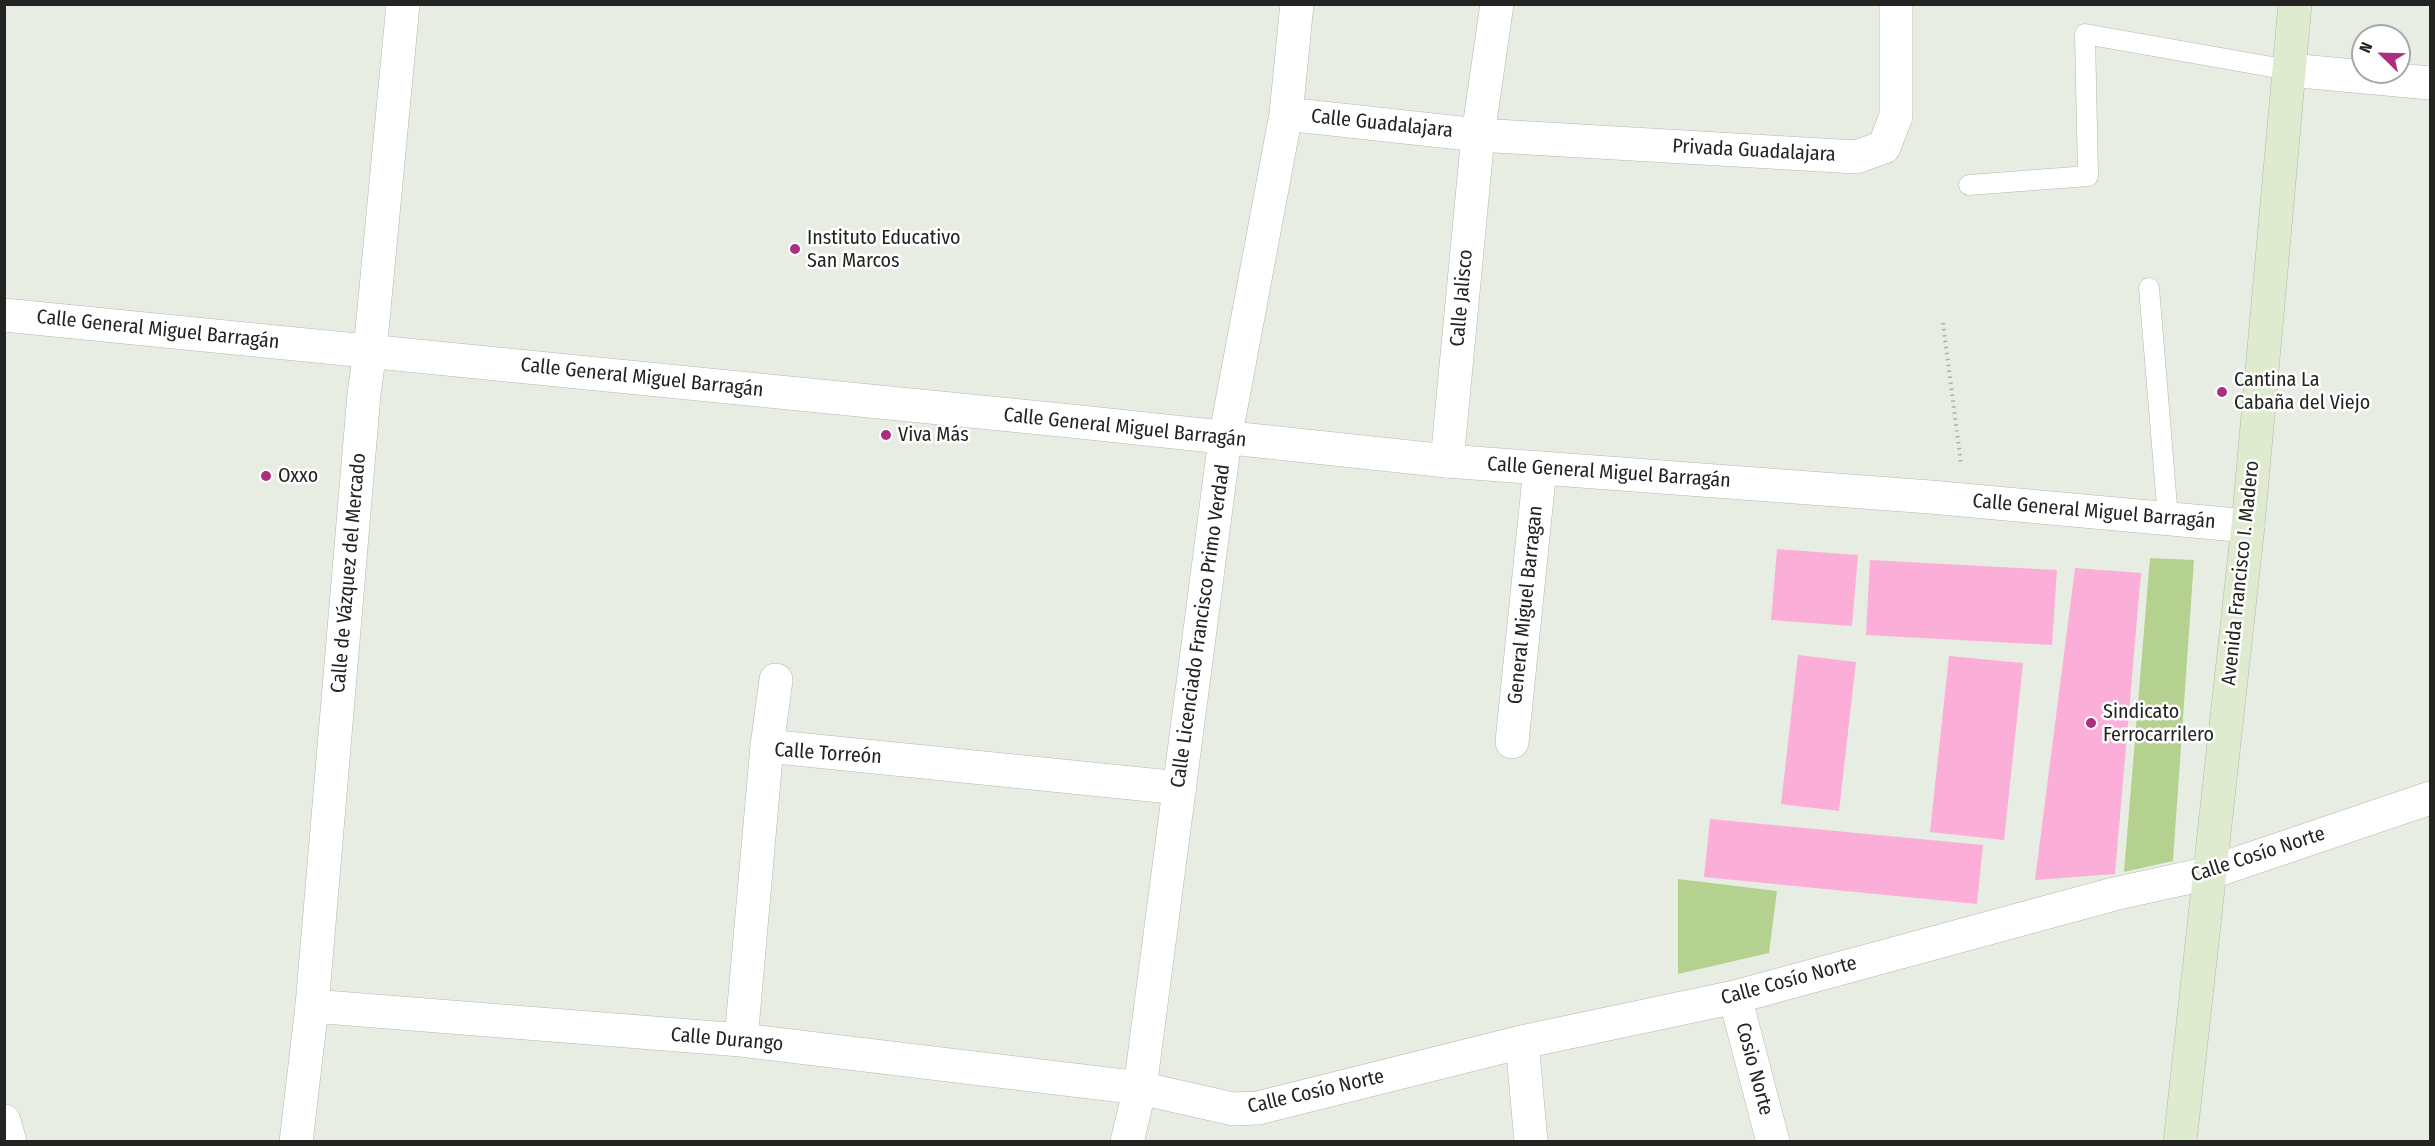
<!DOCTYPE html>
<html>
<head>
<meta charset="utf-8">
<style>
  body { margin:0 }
  #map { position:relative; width:2435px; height:1146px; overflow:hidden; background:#e8ede3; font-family:"Fira Sans Condensed",sans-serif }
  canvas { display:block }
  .frame { position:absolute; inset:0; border:6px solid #232421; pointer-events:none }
  .north { position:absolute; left:2351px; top:24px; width:60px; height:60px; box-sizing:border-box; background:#fff; border:2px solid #a7a7a6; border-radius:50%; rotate:293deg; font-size:16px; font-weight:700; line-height:24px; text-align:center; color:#232421 }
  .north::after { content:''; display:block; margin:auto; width:21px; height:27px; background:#ab2e7f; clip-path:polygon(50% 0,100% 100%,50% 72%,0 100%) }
</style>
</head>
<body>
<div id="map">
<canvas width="2435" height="1146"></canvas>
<div class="frame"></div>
<div class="north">N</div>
</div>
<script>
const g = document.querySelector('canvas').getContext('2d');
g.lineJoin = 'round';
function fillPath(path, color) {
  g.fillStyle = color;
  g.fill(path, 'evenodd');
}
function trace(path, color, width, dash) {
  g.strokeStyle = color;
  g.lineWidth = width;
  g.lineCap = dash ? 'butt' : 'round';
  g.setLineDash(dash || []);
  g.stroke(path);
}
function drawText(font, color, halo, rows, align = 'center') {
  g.font = font + ' "Fira Sans Condensed",sans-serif';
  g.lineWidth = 5;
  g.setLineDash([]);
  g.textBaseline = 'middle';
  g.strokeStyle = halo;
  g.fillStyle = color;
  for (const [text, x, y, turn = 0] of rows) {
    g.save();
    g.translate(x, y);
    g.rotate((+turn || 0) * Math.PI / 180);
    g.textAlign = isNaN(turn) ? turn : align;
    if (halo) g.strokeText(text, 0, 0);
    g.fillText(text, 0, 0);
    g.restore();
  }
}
const green = new Path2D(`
  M2150,558L2194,560L2173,861L2124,872Z
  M1678,879L1777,891L1769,953L1678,974Z`);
const building = new Path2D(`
  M1777,549L1858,555L1852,626L1771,620Z
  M1870,560L2057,570L2052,645L1866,635Z
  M2075,568L2141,573L2115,874L2035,880Z
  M1798,655L1856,662L1839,811L1781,804Z
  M1949,656L2023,663L2004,840L1930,832Z
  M1710,819L1983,845L1977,904L1704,877Z`);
const path = new Path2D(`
  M1943,323L1961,464`);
const service = new Path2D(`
  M1969,185L2088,176L2085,34L2289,70
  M2149,288L2168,518`);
const minor = new Path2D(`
  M2289,70L2430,83
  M1286,114L1478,135L1856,157L1884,147L1896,116V4
  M1447,461L1478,135L1497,4
  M1512,742L1540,468
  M767,746L1180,788
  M1735,997L1773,1142
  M312,1006L741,1040L1140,1088L1233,1109L1258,1108L1522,1042L1735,997L2114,894L2209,873L2430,798
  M741,1040L767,746L776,680
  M1522,1042L1531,1142
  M4,1121L10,1142
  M1127,1142L1140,1088L1225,439L1286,114L1297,4`);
const tertiary = new Path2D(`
  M4,315L1071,421L1447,461L1930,497L2248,526
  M296,1142L312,1006L364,394L370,351L403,4`);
const secondary = new Path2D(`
  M2180,1142L2248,526L2295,4`);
const markers = [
  [795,249,6,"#ab2e7f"],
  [2222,392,6,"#ab2e7f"],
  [886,435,6,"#ab2e7f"],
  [266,476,6,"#ab2e7f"],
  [2091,723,6,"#ab2e7f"]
];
const streetNames = [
  ["Calle Guadalajara",1382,124,6],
  ["Privada Guadalajara",1754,151,3],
  ["Calle Jalisco",1462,298,-85],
  ["Calle General Miguel Barragán",158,330,6],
  ["Calle General Miguel Barragán",642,378,6],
  ["Calle General Miguel Barragán",1125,428,6],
  ["Calle General Miguel Barragán",1609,473,4],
  ["Calle General Miguel Barragán",2094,512,5],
  ["Calle de Vázquez del Mercado",349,573,-85],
  ["Avenida Francisco I. Madero",2241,573,-84],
  ["General Miguel Barragan",1526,605,-84],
  ["Calle Licenciado Francisco Primo Verdad",1201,626,-82],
  ["Calle Torreón",828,754,4],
  ["Calle Cosío Norte",2258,855,-18],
  ["Calle Cosío Norte",1789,981,-15],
  ["Calle Durango",727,1040,5],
  ["Cosio Norte",1754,1069,75],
  ["Calle Cosío Norte",1316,1092,-13]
];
const poiNames = [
  ["Instituto Educativo",807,238],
  ["San Marcos",807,261],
  ["Cantina La",2234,380],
  ["Cabaña del Viejo",2234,403],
  ["Viva Más",898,435],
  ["Oxxo",278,476],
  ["Sindicato",2103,712],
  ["Ferrocarrilero",2103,735]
];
fillPath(green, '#b5d18f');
fillPath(building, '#fbafd8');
trace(service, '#b3b7ae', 21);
trace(minor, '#b3b7ae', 34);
trace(tertiary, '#b3b7ae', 34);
trace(secondary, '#b3b7ae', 34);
trace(path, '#abafa7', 4, [1.5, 4.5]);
trace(service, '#fff', 20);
trace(minor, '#fff', 33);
trace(tertiary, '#fff', 33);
trace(secondary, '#dfebce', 33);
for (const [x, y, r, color] of markers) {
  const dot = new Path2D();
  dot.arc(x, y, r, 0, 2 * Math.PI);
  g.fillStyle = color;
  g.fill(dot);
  trace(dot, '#fff', 2);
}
drawText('20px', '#232421', '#fff', streetNames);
drawText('20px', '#232421', '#fff', poiNames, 'left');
</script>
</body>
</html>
